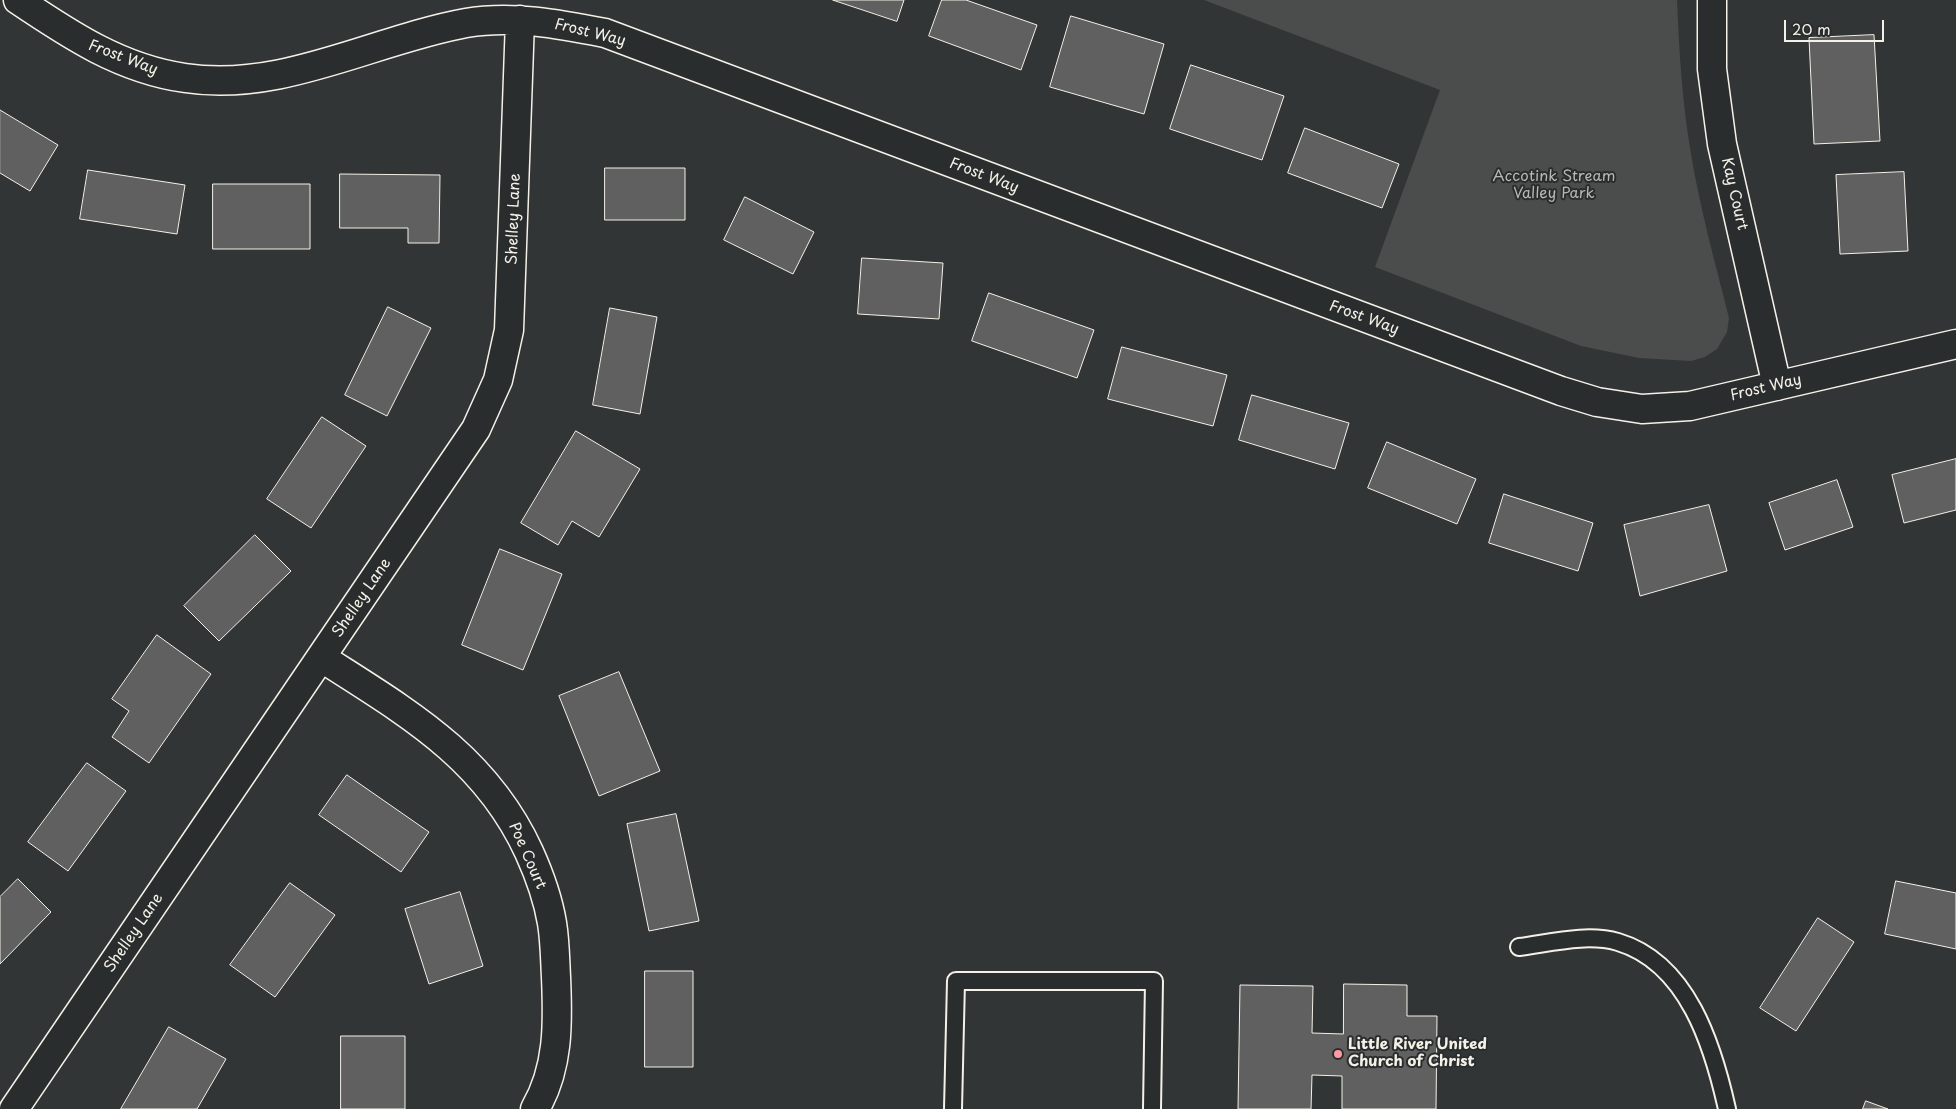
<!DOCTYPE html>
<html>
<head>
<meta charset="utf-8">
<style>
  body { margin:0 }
  #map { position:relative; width:1956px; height:1109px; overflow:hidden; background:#323535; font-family:"Playpen Sans",sans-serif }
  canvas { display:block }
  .scale { position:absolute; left:1784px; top:20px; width:100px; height:22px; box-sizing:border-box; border:2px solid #f4f1e8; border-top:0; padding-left:6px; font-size:15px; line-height:18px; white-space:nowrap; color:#f4f1e8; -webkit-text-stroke:4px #2a2d2e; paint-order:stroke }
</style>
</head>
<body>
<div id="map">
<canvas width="1956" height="1109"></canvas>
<div class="scale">20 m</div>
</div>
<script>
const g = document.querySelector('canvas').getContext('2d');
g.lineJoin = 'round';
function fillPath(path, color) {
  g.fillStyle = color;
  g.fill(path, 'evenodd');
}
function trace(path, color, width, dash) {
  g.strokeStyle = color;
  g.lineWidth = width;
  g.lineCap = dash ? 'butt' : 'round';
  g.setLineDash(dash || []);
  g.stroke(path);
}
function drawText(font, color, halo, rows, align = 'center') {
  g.font = font + ' "Playpen Sans",sans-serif';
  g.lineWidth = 4;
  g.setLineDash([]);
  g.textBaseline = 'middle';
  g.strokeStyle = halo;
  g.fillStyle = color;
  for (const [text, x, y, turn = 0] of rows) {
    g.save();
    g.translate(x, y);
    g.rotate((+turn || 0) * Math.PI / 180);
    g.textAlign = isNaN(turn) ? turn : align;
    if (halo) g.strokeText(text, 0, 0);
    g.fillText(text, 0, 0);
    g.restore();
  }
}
const green = new Path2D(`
  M1204,0H1677C1679,49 1682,99 1690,148C1699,205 1715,262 1729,318L1727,332L1717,349L1705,357L1691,361L1639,358L1581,346L1375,267L1440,90Z`);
const building = new Path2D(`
  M833,0H904L897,21Z
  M942,0H966L1037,25L1021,70L929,36Z
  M1071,16L1164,44L1144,114L1050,87Z
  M1874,35L1880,141L1814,144L1809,38Z
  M1191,65L1284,96L1262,160L1170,129Z
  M0,110L58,145L30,191L0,173Z
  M1305,128L1399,164L1382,208L1288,173Z
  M605,168H685V220H605Z
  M88,170L185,185L177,234L80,219Z
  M1904,172L1908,251L1840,254L1836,175Z
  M340,174L440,175L439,243H408V228H340Z
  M213,184H310V249H213Z
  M745,197L814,232L793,274L724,240Z
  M862,258L943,263L939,319L858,314Z
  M989,293L1094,330L1077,378L972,341Z
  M388,307L431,328L387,416L345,395Z
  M610,308L657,317L640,414L593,405Z
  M1122,347L1227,375L1213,426L1108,399Z
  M1252,395L1349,423L1335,469L1239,440Z
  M322,417L366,446L311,528L267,499Z
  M576,431L640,469L599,537L572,521L558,545L521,523Z
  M1387,442L1476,479L1457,524L1368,488Z
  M1956,459V510L1904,523L1892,475Z
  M1837,480L1853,527L1785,550L1769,503Z
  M1504,494L1593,523L1578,571L1489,543Z
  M1709,505L1727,571L1640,596L1624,525Z
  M255,535L291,571L219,641L184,606Z
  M500,549L562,574L523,670L462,645Z
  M157,635L211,674L149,763L112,737L129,711L112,699Z
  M619,672L660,771L599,796L559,696Z
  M87,763L126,791L68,871L28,842Z
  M347,775L429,832L401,872L319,815Z
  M676,814L699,921L649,931L627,824Z
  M18,879L51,912L0,964V897Z
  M1896,881L1956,893V949L1885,934Z
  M290,883L335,915L275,997L230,965Z
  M460,892L483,966L429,984L405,909Z
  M1818,918L1854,942L1796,1031L1760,1008Z
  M645,971H693V1067H645Z
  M1344,984L1407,985V1016H1437L1436,1109H1342V1076L1312,1075L1311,1109H1238L1240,985L1313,986L1312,1033L1343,1034Z
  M169,1027L226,1059L197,1109H121Z
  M341,1036H405V1109H341Z
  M1866,1101L1888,1109H1863Z`);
const lane = new Path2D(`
  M1519,947C1550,943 1587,933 1618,942C1688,963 1713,1046 1727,1109
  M953,1109L956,981H1154L1152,1109`);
const street = new Path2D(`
  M18,0C70,35 121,69 185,78C281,93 373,40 466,23C512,15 559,24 605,33L1561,391L1597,402L1642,409L1690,406L1956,344
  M1712,0V69L1722,144L1777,386
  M322,658C406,712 485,756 529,852C539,874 548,899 552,923C555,941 555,959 556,977C558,1023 559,1068 535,1109
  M14,1109L476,429L498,380L509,330L520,20`);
const markers = [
  [1338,1054,5,"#ff9aa2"]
];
const streetNames = [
  ["Frost Way",590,33,14],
  ["Frost Way",123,58,21],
  ["Frost Way",984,176,21],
  ["Kay Court",1734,194,77],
  ["Shelley Lane",514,219,-88],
  ["Frost Way",1364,318,20],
  ["Frost Way",1766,388,-13],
  ["Shelley Lane",362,598,-56],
  ["Poe Court",527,856,66],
  ["Shelley Lane",134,933,-56]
];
const parkNames = [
  ["Accotink Stream",1554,177],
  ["Valley Park",1554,194]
];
const poiNames = [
  ["Little River United",1348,1045],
  ["Church of Christ",1348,1062]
];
fillPath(green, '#4b4d4c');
fillPath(building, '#5f605f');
trace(building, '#f4f1e8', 1);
trace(lane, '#f4f1e8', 20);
trace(street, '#f4f1e8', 31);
trace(lane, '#2a2d2e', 16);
trace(street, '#2a2d2e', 28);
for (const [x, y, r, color] of markers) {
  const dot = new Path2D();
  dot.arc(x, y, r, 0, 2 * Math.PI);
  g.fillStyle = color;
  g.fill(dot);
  trace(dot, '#2a2d2e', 2);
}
drawText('15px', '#f4f1e8', '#2a2d2e', streetNames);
drawText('15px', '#b9b8b1', '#2a2d2e', parkNames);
drawText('bold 15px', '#f4f1e8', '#2a2d2e', poiNames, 'left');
</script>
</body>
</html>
